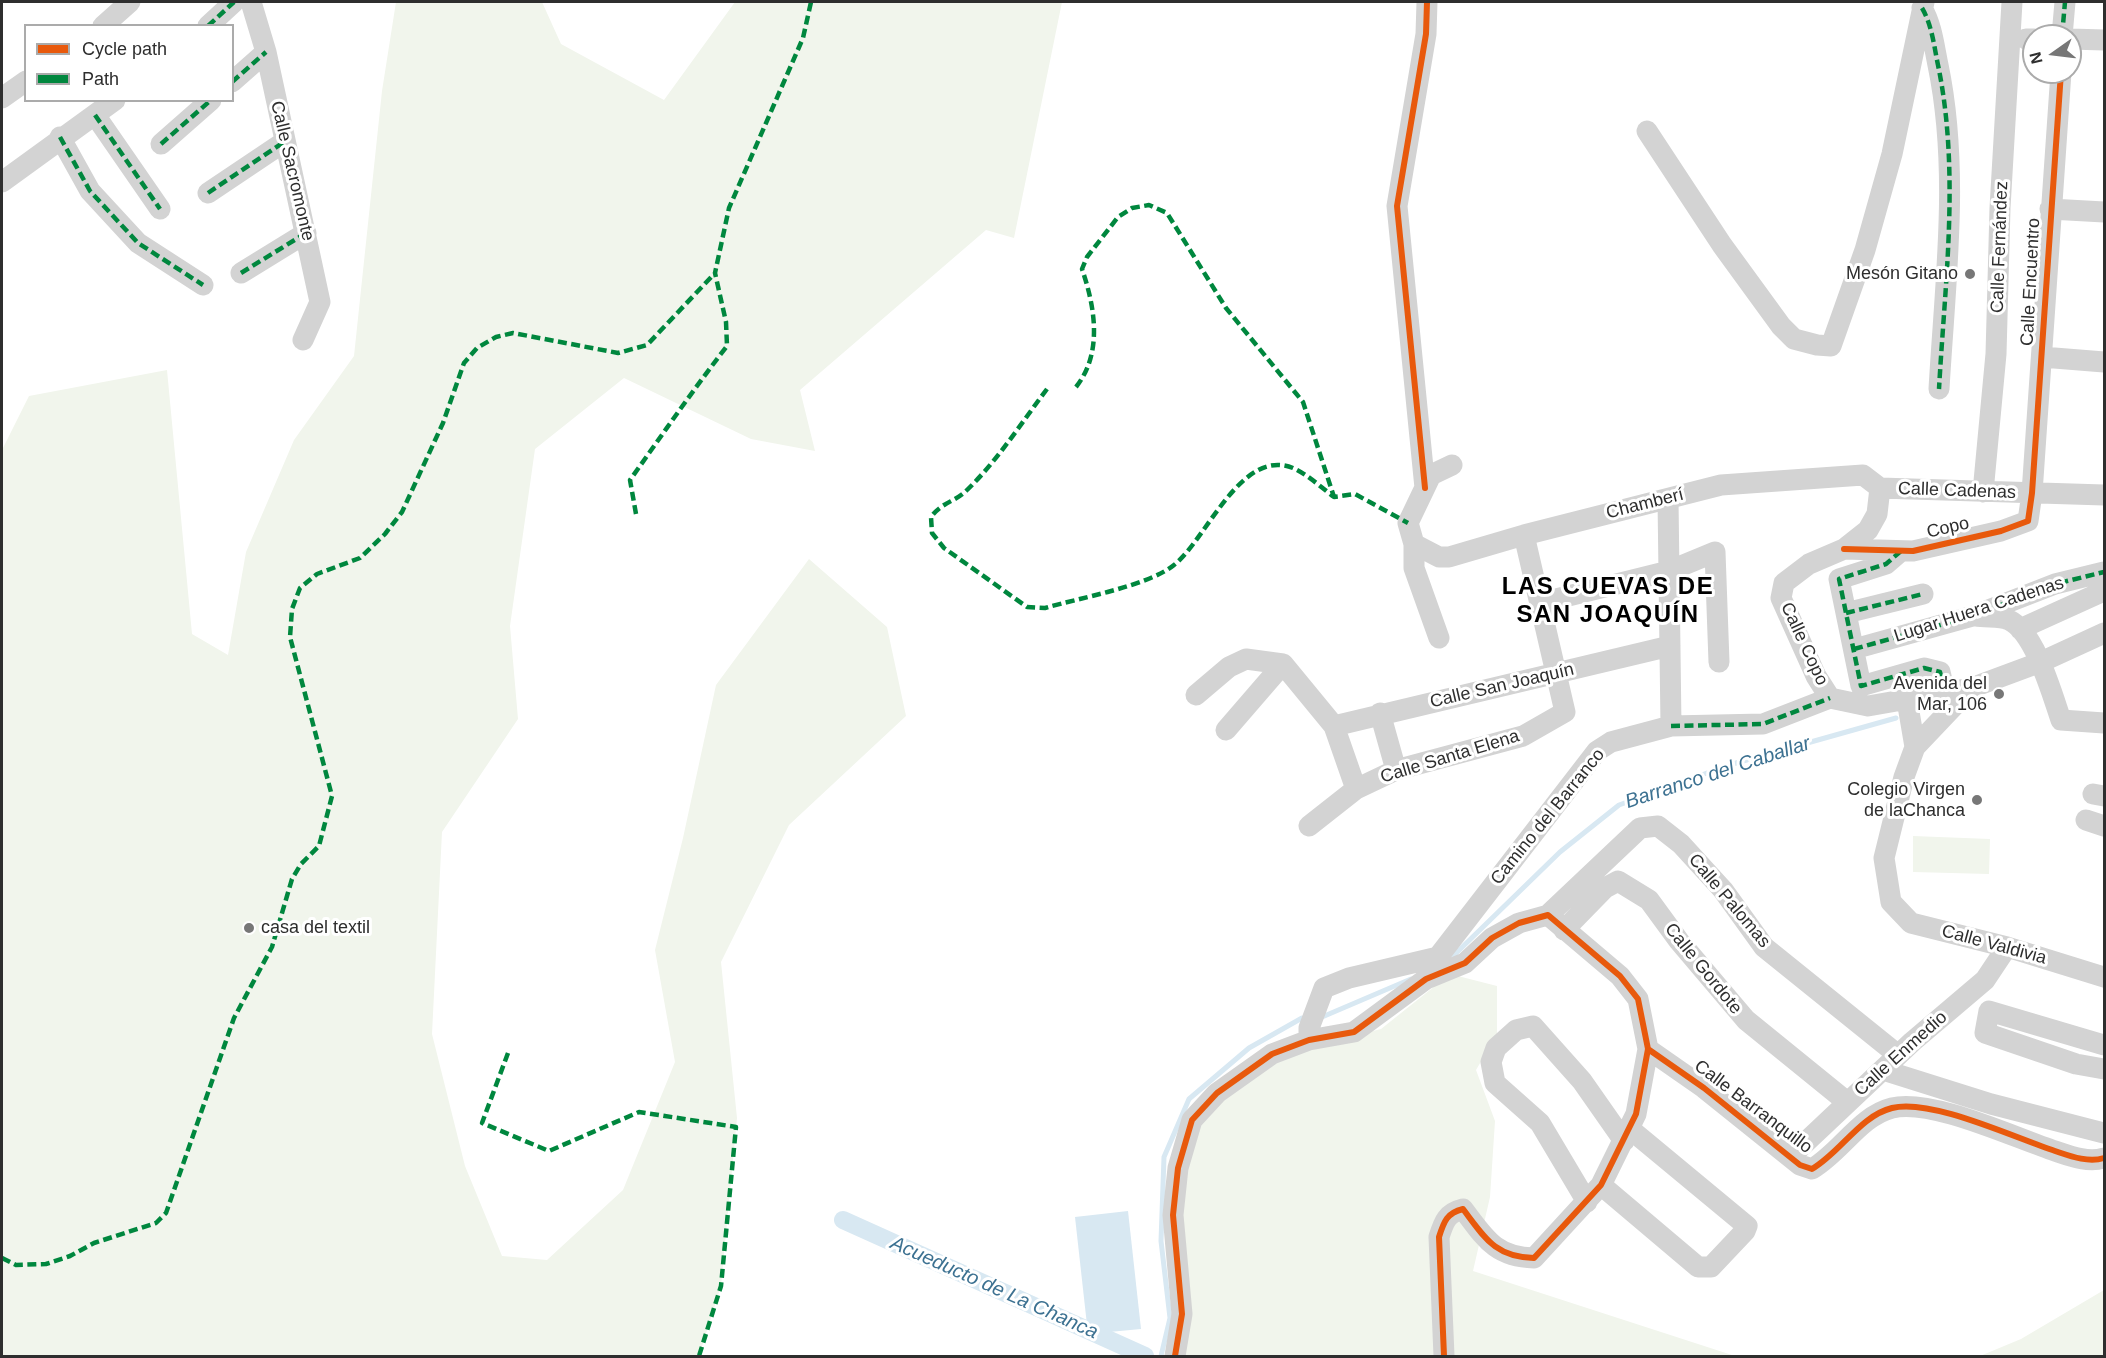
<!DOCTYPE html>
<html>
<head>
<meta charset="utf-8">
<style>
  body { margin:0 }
  #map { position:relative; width:2106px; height:1358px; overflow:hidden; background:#fff; font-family:Helvetica,sans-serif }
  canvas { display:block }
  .frame { position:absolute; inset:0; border:3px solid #2e2e2e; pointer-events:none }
  .legend { position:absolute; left:24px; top:24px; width:210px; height:78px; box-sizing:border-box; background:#fff; border:2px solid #ababab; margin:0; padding:8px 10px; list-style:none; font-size:18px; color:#2e2e2e }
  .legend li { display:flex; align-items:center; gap:12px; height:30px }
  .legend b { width:30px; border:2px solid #ababab }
  .north { position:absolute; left:2022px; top:24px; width:60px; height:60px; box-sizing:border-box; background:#fff; border:2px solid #ababab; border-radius:50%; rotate:256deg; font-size:16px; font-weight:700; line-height:24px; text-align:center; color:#2e2e2e }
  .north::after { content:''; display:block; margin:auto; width:21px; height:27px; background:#777; clip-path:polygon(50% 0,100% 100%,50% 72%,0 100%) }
</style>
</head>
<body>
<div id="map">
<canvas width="2106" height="1358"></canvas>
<div class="frame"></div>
<ul class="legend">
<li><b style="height:8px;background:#e8590c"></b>Cycle path</li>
<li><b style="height:8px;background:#00873e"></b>Path</li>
</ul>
<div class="north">N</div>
</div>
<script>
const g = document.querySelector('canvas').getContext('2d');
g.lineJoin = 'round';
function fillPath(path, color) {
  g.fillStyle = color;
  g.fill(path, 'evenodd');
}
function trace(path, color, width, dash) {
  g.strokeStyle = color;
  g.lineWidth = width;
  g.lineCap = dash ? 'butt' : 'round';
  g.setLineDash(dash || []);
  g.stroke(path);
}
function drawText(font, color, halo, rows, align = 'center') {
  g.font = font + ' Helvetica,sans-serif';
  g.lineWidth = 6;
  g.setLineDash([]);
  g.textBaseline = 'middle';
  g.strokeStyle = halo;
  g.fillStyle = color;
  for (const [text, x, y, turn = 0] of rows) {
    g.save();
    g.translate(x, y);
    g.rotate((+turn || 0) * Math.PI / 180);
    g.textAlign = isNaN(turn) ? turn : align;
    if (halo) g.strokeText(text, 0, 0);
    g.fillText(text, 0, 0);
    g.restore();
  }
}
const green = new Path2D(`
  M396,2H542L561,44L664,100L735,2H1062L1014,238L986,230L800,390L815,451L751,439L624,378L535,449L510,626L518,719L442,832L432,1034L465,1166L502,1256L547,1260L623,1190L675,1062L655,950L683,838L716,685L809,559L887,627L906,716L789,825L721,962L737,1118L721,1286L699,1356H2V450L29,396L167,370L192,634L228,655L246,552L294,440L354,356L382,91Z
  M1913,836L1990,839L1989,874L1913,872Z
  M1450,974L1497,986V1034L1476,1070L1495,1121L1490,1197L1473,1271L1735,1356H1183L1181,1195L1201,1121L1252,1074L1297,1050L1381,1029Z
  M2104,1290V1356H1980L2021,1339Z`);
const water = new Path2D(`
  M1128,1211L1141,1329L1088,1334L1075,1217Z`);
const stream = new Path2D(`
  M1449,960L1560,852L1619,805L1729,765L1896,718
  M1322,1017L1411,979
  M1161,1356L1170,1318L1161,1241L1164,1157L1189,1099L1249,1048L1302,1018`);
const canal = new Path2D(`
  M843,1220L1145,1356`);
const minor = new Path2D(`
  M251,2L266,52L320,302L303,340
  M1922,8C1932,25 1934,46 1938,65C1960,171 1945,282 1939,389
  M103,26L130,2
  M208,26L234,2
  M2062,36L2065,2
  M2026,39H2034
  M2070,39L2104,40
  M232,82L266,52
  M2,98L26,81
  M95,115L160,209
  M1647,131L1722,245L1781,326L1794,339L1817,345L1831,346L1865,250L1892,154L1924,2
  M60,137L90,191L138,243L203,285
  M161,144L211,100
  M2,182L115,100
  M208,193L284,142
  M2050,209L2104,212
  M241,273L306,233
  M2042,357L2104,362
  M1425,488L1397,206L1426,34L1427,2
  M1880,488L1877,514L1868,530L1844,549L1809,564L1784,583L1781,598L1816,676L1830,698L1868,706L1971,688L2041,662L2104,633
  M1880,488L2104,495
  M1983,492L1996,354L2000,208L2012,2
  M1414,544L1439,557H1449L1524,535L1721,485L1863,475L1880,488
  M1844,549L1913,551L2001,531L2028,521L2032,493L2061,72
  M1901,551L1886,564L1839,579L1861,686L1924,668L1940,672L1945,693
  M1540,603L1669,571L1715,552L1719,662
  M1846,613L1923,594
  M1976,616C1986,618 2001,616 2009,620C2035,632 2052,694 2061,720L2104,723
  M2020,629L2104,591
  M1439,638L1414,568V544L1408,523L1431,475L1452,465
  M1854,649L1973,616L2055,584L2104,572
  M1971,688L1915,747L1904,777L1884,858L1891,902L1911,923L2007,947L2104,977
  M1196,695L1229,667L1246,659L1283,664L1334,726L1356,789
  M1907,700L1915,747
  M1380,713L1396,770
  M1334,726L1670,646
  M1671,726L1763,724L1830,698
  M1226,730L1283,664
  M2093,794L2104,796
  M2086,820L2104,826
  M1309,826L1356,789L1396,770L1523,736L1565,712L1524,535
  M1548,915L1640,828L1658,826L1681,844L1723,890L1764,947L1898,1055
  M1564,930L1605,888L1618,881L1649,900L1679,941L1746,1020L1847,1102
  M1309,1040V1028L1324,988L1349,978L1438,957L1597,751L1611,742L1671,726L1668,499
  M2104,1045L1989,1011L1985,1033L2076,1064L2104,1069
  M1648,1049L1704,1088L1800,1165L1812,1169C1841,1152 1860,1116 1892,1108C1931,1098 2015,1138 2055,1151C2070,1156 2088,1163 2104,1158
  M1883,1070L1991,1104L2104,1133
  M1790,1157L1912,1042L1985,980L2007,947
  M1601,1185L1698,1267H1711L1745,1231L1747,1226L1630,1129
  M1587,1202L1540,1123L1495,1083L1491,1062L1496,1048L1516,1030L1533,1026L1582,1081L1624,1141
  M1175,1356L1182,1314L1173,1215L1178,1168L1192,1120L1217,1093L1272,1054L1309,1040L1354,1032L1426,979L1465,963L1492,938L1519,923L1548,915L1620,976L1638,999L1648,1049L1636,1114L1601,1185L1534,1258C1495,1257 1485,1238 1463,1209C1447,1213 1444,1221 1439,1237L1444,1356`);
const quiet = new Path2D(`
  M1922,8C1932,25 1934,46 1938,65C1960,171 1945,281 1939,389
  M208,26L234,2
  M2062,36L2065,2
  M232,82L266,52
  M95,115L160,209
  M60,137L90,191L138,243L203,285
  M161,144L211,100
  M208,193L284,142
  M241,273L306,233
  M1076,387C1103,353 1095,307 1082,269L1087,257L1118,217L1132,208L1149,205L1167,213L1226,308L1303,402L1334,497
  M1047,389C1022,422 998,460 967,490C955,502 942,502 931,517L932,533L944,548L1027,607L1045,608C1079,598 1148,586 1174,565C1207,539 1241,447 1293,468C1307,474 1322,488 1334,497L1355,494L1408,523
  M636,514L630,480C662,435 693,390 727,346L726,322L715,273L729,208L803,38L811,2
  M1901,551L1886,564L1839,579L1861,686L1924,668L1940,672L1945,693
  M1846,613L1923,594
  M1854,649L1973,616L2055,584L2104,572
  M1671,726L1763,724L1830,698
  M508,1053L482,1123L549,1151L639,1112L736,1127L721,1286L699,1356
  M2,1258L16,1265L46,1264L70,1256L94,1243L156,1223L166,1213L234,1018L272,947L292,879L301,864L319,846L332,796L290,637L292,609L300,588L317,574L360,558L385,534L402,512L443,423L464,363L477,348L496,337L513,333L618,353L647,345L715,273`);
const cycleway = new Path2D(`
  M1425,488L1397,206L1426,34L1427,2
  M1844,549L1913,551L2001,531L2028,521L2032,493L2061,72
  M1648,1049L1704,1088L1800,1165L1812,1169C1841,1152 1860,1116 1892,1108C1931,1098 2015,1138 2055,1151C2070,1156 2088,1163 2104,1158
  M1175,1356L1182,1314L1173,1215L1178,1168L1192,1120L1217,1093L1272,1054L1309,1040L1354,1032L1426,979L1465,963L1492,938L1519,923L1548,915L1620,976L1638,999L1648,1049L1636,1114L1601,1185L1534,1258C1495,1257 1485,1238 1463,1209C1447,1213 1444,1221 1439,1237L1444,1356`);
const markers = [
  [1970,274,6,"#777"],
  [1999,694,6,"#777"],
  [1977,800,6,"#777"],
  [249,928,6,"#777"]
];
const streetNames = [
  ["Calle Sacromonte",292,171,77],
  ["Calle Fernández",2000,247,-88],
  ["Calle Encuentro",2031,282,-87],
  ["Calle Cadenas",1957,491,2],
  ["Chamberí",1645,504,-14],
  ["Copo",1948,528,-13],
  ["Lugar Huera Cadenas",1979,610,-18],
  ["Calle Copo",1804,644,65],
  ["Calle San Joaquín",1502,686,-13],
  ["Calle Santa Elena",1450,757,-17],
  ["Camino del Barranco",1548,817,-51],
  ["Calle Palomas",1729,901,50],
  ["Calle Valdivia",1994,945,15],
  ["Calle Gordote",1703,969,51],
  ["Calle Enmedio",1901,1054,-42],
  ["Calle Barranquillo",1753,1107,37]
];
const poiNames = [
  ["Mesón Gitano",1958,274],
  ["Avenida del",1987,684],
  ["Mar, 106",1987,705],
  ["Colegio Virgen",1965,790],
  ["de laChanca",1965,811],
  ["casa del textil",261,928,"left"]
];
const waterNames = [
  ["Barranco del Caballar",1718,773,-18],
  ["Acueducto de La Chanca",994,1288,24]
];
const districtNames = [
  ["LAS CUEVAS DE",1608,587],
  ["SAN JOAQUÍN",1608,615]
];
fillPath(green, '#f1f5ec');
fillPath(water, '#d8e8f2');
trace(stream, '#d8e8f2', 5);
trace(canal, '#d8e8f2', 18);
trace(minor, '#d3d3d3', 21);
trace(quiet, '#00873e', 4.5, [9, 4.5]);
trace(cycleway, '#e8590c', 6);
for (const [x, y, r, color] of markers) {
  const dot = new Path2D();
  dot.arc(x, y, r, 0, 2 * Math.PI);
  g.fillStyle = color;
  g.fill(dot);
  trace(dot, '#fff', 2);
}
drawText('18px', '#2e2e2e', '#fff', streetNames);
drawText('18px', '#2e2e2e', '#fff', poiNames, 'right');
drawText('italic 20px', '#3c7191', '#fff', waterNames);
g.letterSpacing = '1.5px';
drawText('bold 24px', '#000', '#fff', districtNames);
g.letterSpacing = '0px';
</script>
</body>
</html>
